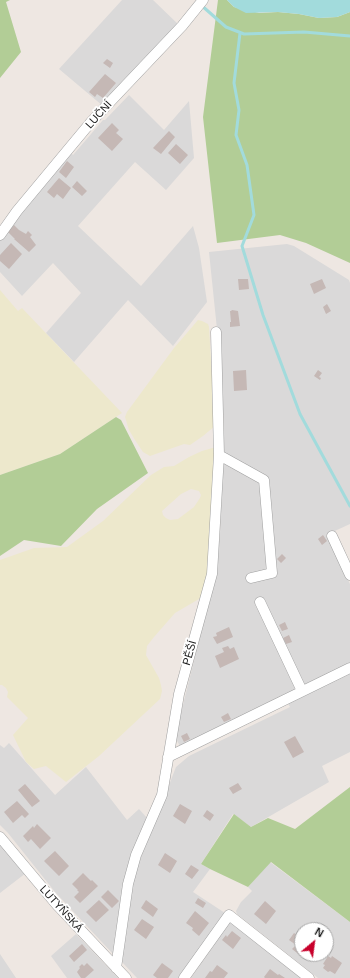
<!DOCTYPE html>
<html>
<head>
<meta charset="utf-8">
<style>
  body { margin:0 }
  #map { position:relative; width:350px; height:978px; overflow:hidden; background:#eee7e2; font-family:Arial,sans-serif }
  canvas { display:block }
  .north { position:absolute; left:294px; top:922px; width:40px; height:40px; box-sizing:border-box; background:#fff; border:1px solid #a4a4a4; border-radius:50%; rotate:29deg; font-size:11px; font-weight:700; line-height:16px; text-align:center; color:#1c1c1c }
  .north::after { content:''; display:block; margin:auto; width:14px; height:18px; background:#c8002b; clip-path:polygon(50% 0,100% 100%,50% 72%,0 100%) }
</style>
</head>
<body>
<div id="map">
<canvas width="350" height="978"></canvas>
<div class="north">N</div>
</div>
<script>
const g = document.querySelector('canvas').getContext('2d');
g.lineJoin = 'round';
function fillPath(path, color) {
  g.fillStyle = color;
  g.fill(path, 'evenodd');
}
function trace(path, color, width, dash) {
  g.strokeStyle = color;
  g.lineWidth = width;
  g.lineCap = dash ? 'butt' : 'round';
  g.setLineDash(dash || []);
  g.stroke(path);
}
function drawText(font, color, halo, rows, align = 'center') {
  g.font = font + ' Arial,sans-serif';
  g.lineWidth = 3.5;
  g.setLineDash([]);
  g.textBaseline = 'middle';
  g.strokeStyle = halo;
  g.fillStyle = color;
  for (const [text, x, y, turn = 0] of rows) {
    g.save();
    g.translate(x, y);
    g.rotate((+turn || 0) * Math.PI / 180);
    g.textAlign = isNaN(turn) ? turn : align;
    if (halo) g.strokeText(text, 0, 0);
    g.fillText(text, 0, 0);
    g.restore();
  }
}
const residential = new Path2D(`
  M122,0H153L180,26L103,106L59,69Z
  M129,95L164,130L189,101L194,158L166,190L135,162L78,226L141,286L193,226L199,248L207,302L173,346L128,300L74,362L46,333L81,293L53,263L22,296L0,272V239L69,151L73,155L103,120H105Z
  M287,244L294,246L349,280L350,283V524L326,535L350,584V752L322,766L329,782L251,827L233,814L201,864L210,869L193,892L225,913L179,978H137L122,962L134,875L176,767L189,756L290,707L284,697L181,748L175,737L215,576L220,533L224,426L218,339L209,252Z
  M9,743L55,795L86,767L127,820L139,809L147,818L114,955L55,892L8,833L0,825V745L4,748Z
  M1,844L26,873L0,893V845Z
  M270,862L350,922V978H318L237,914L236,911L241,902L252,891L248,887ZM302,930H326V954H302Z
  M229,923H234L301,978H191Z
  M76,934L118,978H67L51,956Z
  M0,954L16,978H0Z`);
const farmland = new Path2D(`
  M0,290L18,311L22,308L122,413L60,454L0,475Z
  M198,320L202,321L208,324L209,327L215,426L203,436L190,445L184,444L150,456L143,452L135,440L129,430L125,417L127,412L174,348Z
  M216,447L207,582L204,591L199,599L175,613L154,637L147,646L146,655L159,678L161,685L162,691L160,699L99,756L66,782L46,766L34,769L26,762L13,735L28,718L7,697L8,692L6,688L2,685H0V560L34,548L67,547L103,521L151,475L164,467L174,466L189,457L202,451ZM191,489L199,491L201,495L200,498L194,507L178,519L170,520L166,518L163,515L162,511L181,494Z`);
const forest = new Path2D(`
  M0,0H10L6,2L21,52L0,78Z
  M218,0H227L234,7L259,13L278,12L299,14L319,18L337,17L350,12V263L306,243L280,235L217,243L203,117Z
  M116,417L121,420L148,473L97,509L61,546L24,540L0,556V475L60,454Z
  M350,787V922L271,862L248,887L210,869L201,864L234,814L251,827L268,818L295,829Z`);
const water = new Path2D(`
  M227,0H350V12L337,17L319,18L299,14L278,12L246,13L234,7Z`);
const stream = new Path2D(`
  M201,5L226,27L244,34L304,32L350,36
  M240,33L234,83L239,110L236,135L247,165L254,215L242,246L263,315L300,414L350,506`);
const building = new Path2D(`
  M107,59L113,63L110,68L103,63Z
  M105,74L116,83L103,98L97,94L95,97L89,92Z
  M112,123L119,130L116,133L123,139L112,151L98,138Z
  M169,131L175,137L161,154L153,148Z
  M176,144L188,155L180,164L168,153Z
  M67,161L74,167L66,178L59,172Z
  M59,178L71,188L63,199L57,194L54,198L47,192Z
  M77,181L87,191L82,196L72,187Z
  M14,225L19,230L26,234L28,231L32,235L30,237L36,245L29,252L14,239H15L8,232Z
  M11,243L22,254L9,269L0,261V255Z
  M238,279H248L249,289L239,290Z
  M322,279L326,288L314,294L310,284Z
  M327,304L331,311L326,314L323,307Z
  M232,310L238,311L240,326L230,327V322H231L230,311H231Z
  M246,370L247,390L234,391L233,371Z
  M318,370L322,373L319,377L321,378L320,380L314,376Z
  M323,535L327,541L322,545L318,539Z
  M282,554L286,558L281,563L277,559Z
  M285,622L288,629L282,631L279,625Z
  M229,627L233,637L217,644L213,637L217,636L216,633Z
  M289,635L292,642L286,644L283,638Z
  M228,646L230,649L234,647L239,659L220,668L215,656L224,652L222,648Z
  M228,713L231,719L224,722L221,717Z
  M187,733L190,739L184,742L181,736Z
  M295,736L304,752L293,758L284,742Z
  M238,783L242,789L233,794L229,788Z
  M25,784L40,801L32,807L18,790Z
  M17,801L29,814L25,818L22,815L13,823L4,812Z
  M180,804L192,811L185,824L173,816Z
  M207,810L214,815L210,821L203,816Z
  M37,824L51,838L40,849L31,839L28,842L23,836L33,826L34,828Z
  M55,851L69,866L59,876L44,861Z
  M165,853L177,861L170,873L158,865Z
  M191,865L199,870L192,879L185,874Z
  M83,873L91,881L92,880L98,886L80,903L74,897L79,892L77,890H78L72,884Z
  M108,890L119,901L112,908L101,897Z
  M198,898L206,903L203,908L195,903Z
  M99,900L109,910L96,922L86,912Z
  M146,900L158,909L153,917L141,908Z
  M265,901L276,911L266,924L254,914Z
  M195,911L209,923L199,936L192,930L193,928L186,923Z
  M142,919L154,927L146,939L134,930Z
  M232,931L241,938L233,949L222,940L226,935L227,937Z
  M294,933L302,939L301,956L292,949L296,945L289,940Z
  M82,944L87,950L74,962L69,956Z
  M328,956L331,958L332,956L342,963L335,974L330,971L328,972L323,968L325,965L323,964Z
  M87,963L94,970L85,978H81L77,972L80,968L79,967L82,964L84,966Z
  M162,963L173,971L168,978H157L153,975Z
  M217,965L228,973L224,978H205L210,971L212,972Z
  M270,969L278,975L279,974L285,978H265L264,977Z`);
const minor = new Path2D(`
  M0,235L17,211L91,122L182,26L203,0
  M219,455L264,480L272,573L251,578
  M332,536L350,575
  M260,602L302,691
  M168,757L350,668
  M0,837L57,905L126,978
  M116,968L128,884L136,855L162,795L179,694L212,574L219,455L216,332
  M184,978L229,915L309,978`);
const streetNames = [
  ["LUČNÍ",99,115,-48],
  ["PĚŠÍ",190,653,-74],
  ["LUTYŇSKÁ",61,909,48]
];
fillPath(residential, '#dad9d9');
fillPath(farmland, '#ede8cc');
fillPath(forest, '#b2cd96');
fillPath(water, '#a2dbdc');
trace(stream, '#a2dbdc', 3);
fillPath(building, '#c5b8b5');
trace(minor, '#a0a0a0', 11);
trace(minor, '#fff', 10);
drawText('11px', '#1c1c1c', '#fff', streetNames);
</script>
</body>
</html>
